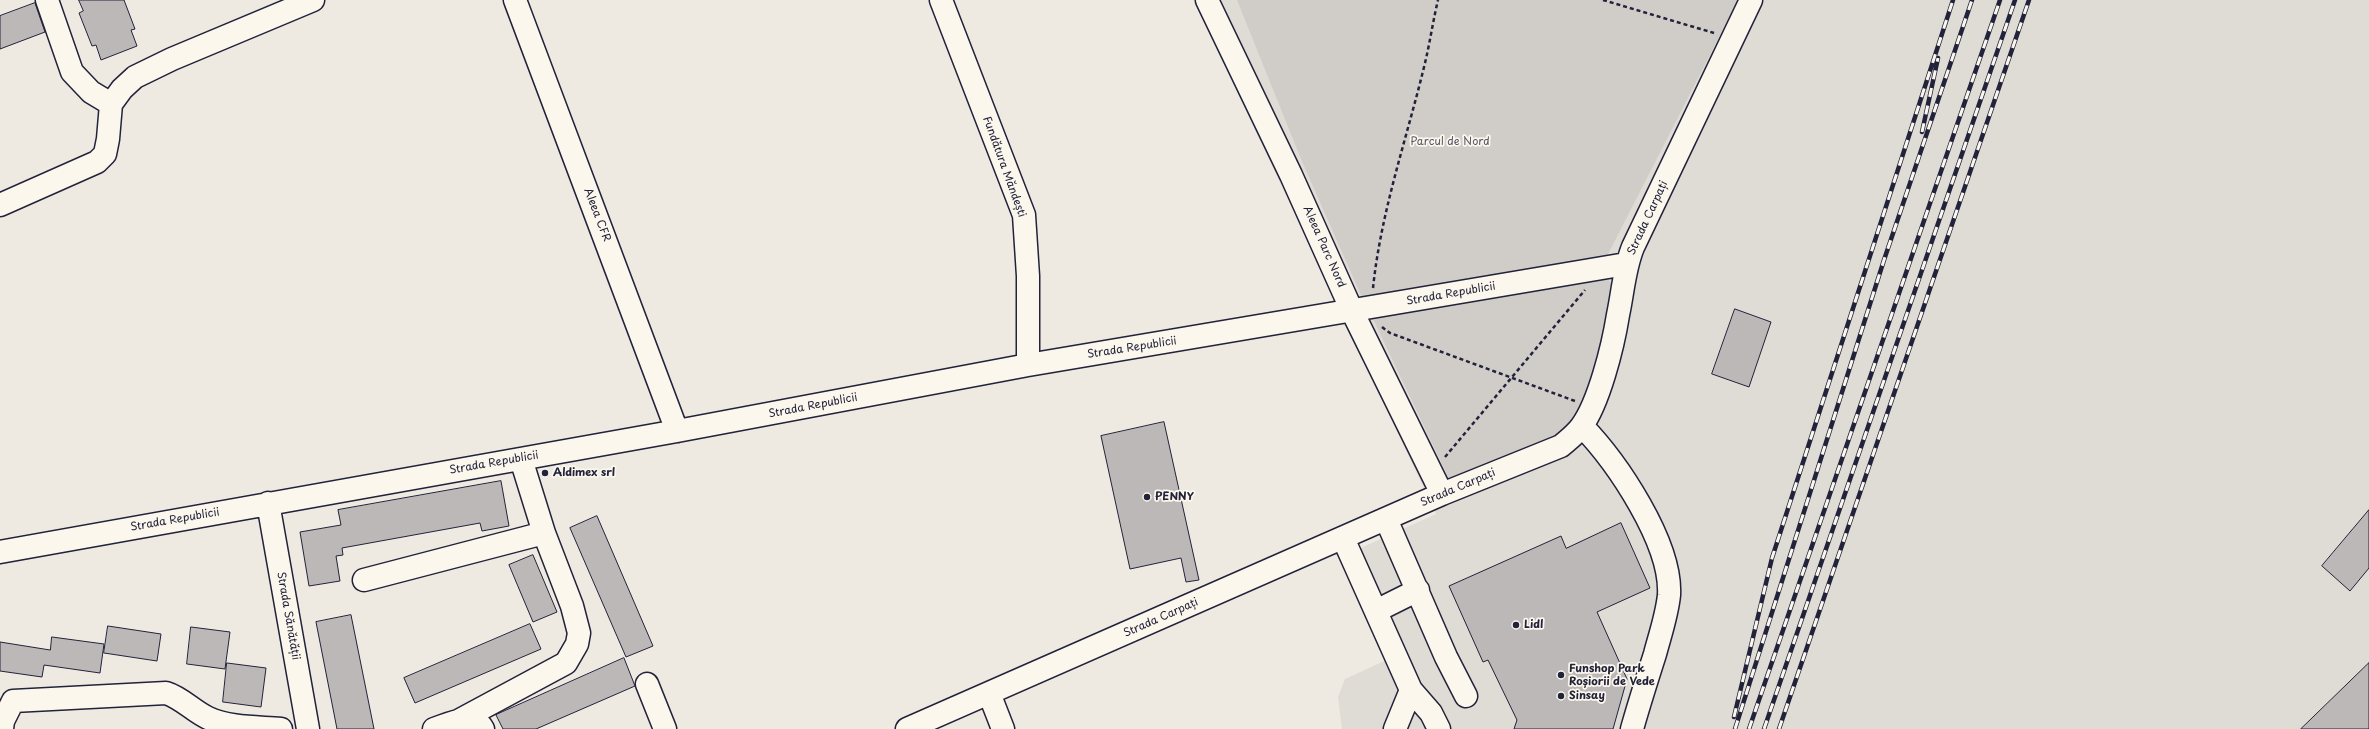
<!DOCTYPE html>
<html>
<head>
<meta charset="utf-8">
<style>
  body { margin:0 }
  canvas { display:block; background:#eeeae2 }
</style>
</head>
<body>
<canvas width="2369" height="729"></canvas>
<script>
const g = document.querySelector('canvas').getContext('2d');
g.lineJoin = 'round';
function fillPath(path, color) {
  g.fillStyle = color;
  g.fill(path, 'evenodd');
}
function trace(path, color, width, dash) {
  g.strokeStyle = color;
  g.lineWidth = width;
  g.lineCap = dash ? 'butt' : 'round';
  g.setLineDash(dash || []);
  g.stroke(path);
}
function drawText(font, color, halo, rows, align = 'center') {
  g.font = font + ' "Playpen Sans",sans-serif';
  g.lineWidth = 3.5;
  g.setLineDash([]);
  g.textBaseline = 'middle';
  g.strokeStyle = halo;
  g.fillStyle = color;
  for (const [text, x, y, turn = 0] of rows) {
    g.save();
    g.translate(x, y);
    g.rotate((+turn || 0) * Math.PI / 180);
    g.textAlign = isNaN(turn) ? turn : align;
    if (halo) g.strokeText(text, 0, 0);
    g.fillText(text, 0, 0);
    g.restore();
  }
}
const built = new Path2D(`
  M1194,0H2369V729H1342L1338,697L1345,679L1393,657L1354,551L1436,514Z`);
const green = new Path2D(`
  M1237,0H1738L1605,260L1364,302L1301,159Z
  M1606,278L1615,286L1613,313L1585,405L1570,427L1552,442L1451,483L1373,319L1407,311Z`);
const building = new Path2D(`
  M79,0H124L135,29L131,30L137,46L101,60L96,45L92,46L79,13L83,11Z
  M35,3L45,32L0,49V16Z
  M1735,309L1771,322L1749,387L1712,374Z
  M1164,422L1199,580L1186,582L1181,558L1130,569L1101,436Z
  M501,481L509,526L482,531L480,523L342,548L343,555L336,556L340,581L309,586L300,532L341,525L338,510Z
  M2369,510V568L2350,591L2322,566Z
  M597,516L653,646L626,657L570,528Z
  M1621,523L1650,588L1597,612L1627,679L1613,729H1514L1517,720L1488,660L1483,662L1449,586L1561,536L1566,548Z
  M533,555L557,612L533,622L509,565Z
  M351,615L374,729H337L316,622Z
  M530,624L541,649L415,703L404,678Z
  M108,626L161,634L157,661L104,653Z
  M191,627L230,632L225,669L187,664Z
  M52,637L104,644L100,673L44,665L42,677L0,671V642L50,650Z
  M624,658L635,686L536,729H503L496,715Z
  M227,663L266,668L261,707L223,702Z
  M2369,663V729H2301Z`);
const path = new Path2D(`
  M1603,0L1714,33
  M1373,288C1381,211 1407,138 1425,63C1430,42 1433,21 1438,0
  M1382,327L1390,333L1575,401
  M1445,457L1585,290`);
const minor = new Path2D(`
  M47,0L72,72L91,92L111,104
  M515,0L677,431
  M941,0L1024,215L1028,276V365
  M1207,0L1291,175L1352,311L1442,494
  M0,205L97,162L105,154L108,139L111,104L122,89L135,77L172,59L313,0
  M1582,426C1617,462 1672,543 1669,595C1667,615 1660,635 1655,654C1647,679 1639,704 1632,729
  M268,503L308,729
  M1386,519L1446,657L1466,696
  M1343,538L1411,690L1395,729
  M0,552L677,431L1028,365L1626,264
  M364,580L544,533
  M1376,611L1418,590
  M647,684L665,729
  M1411,690L1431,713L1439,729
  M989,693L1003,729
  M460,720L566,663L577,644L579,633L572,606L544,533L521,459
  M2,729L3,721L13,701L166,693C182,698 193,711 208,718C229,728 258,727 281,729
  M434,729C449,724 473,711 483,729
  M907,729L1442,494L1561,446C1568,440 1575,435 1581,427C1599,403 1613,346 1618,315C1623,292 1624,269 1633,247L1751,0`);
const rail = new Path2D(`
  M1922,132L1938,58
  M1734,717L1772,558L1953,0
  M1735,729L1884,260L1972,0
  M1749,729L2000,0
  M1764,729L2015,0
  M1779,729L2029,0`);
const markers = [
  [545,473,4,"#22223b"],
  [1147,497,4,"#22223b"],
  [1516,625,4,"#22223b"],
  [1561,675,4,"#22223b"],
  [1561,696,4,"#22223b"]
];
const parkNames = [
  ["Parcul de Nord",1450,142]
];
const streetNames = [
  ["Fundătura Măndești",1004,167,70],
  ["Aleea CFR",597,215,69],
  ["Strada Carpați",1648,218,-65],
  ["Aleea Parc Nord",1324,247,66],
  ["Strada Republicii",1451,294,-10],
  ["Strada Republicii",1132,348,-9],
  ["Strada Republicii",813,406,-11],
  ["Strada Republicii",494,463,-10],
  ["Strada Carpați",1458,488,-23],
  ["Strada Republicii",175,520,-10],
  ["Strada Sănătății",288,616,80],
  ["Strada Carpați",1161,618,-24]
];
const poiNames = [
  ["Aldimex srl",553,473],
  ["PENNY",1155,497],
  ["Lidl",1524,625],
  ["Funshop Park",1569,669],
  ["Roșiorii de Vede",1569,682],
  ["Sinsay",1569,696]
];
fillPath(built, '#dfdbd5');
fillPath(green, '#d0cdc9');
fillPath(building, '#bcb8b8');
trace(building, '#22223b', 1);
trace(minor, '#22223b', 25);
trace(path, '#22223b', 2.5, [4, 3]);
trace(minor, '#fbf7ec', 22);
trace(rail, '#22223b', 4.5);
trace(rail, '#fbf7ec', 3, [9]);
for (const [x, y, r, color] of markers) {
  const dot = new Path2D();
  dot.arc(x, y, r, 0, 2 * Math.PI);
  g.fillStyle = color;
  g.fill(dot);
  trace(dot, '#fbf7ec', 1.5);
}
drawText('11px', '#565566', '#fbf7ec', parkNames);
drawText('11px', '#22223b', '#fbf7ec', streetNames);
drawText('bold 11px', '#22223b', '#fbf7ec', poiNames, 'left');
</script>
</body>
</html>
